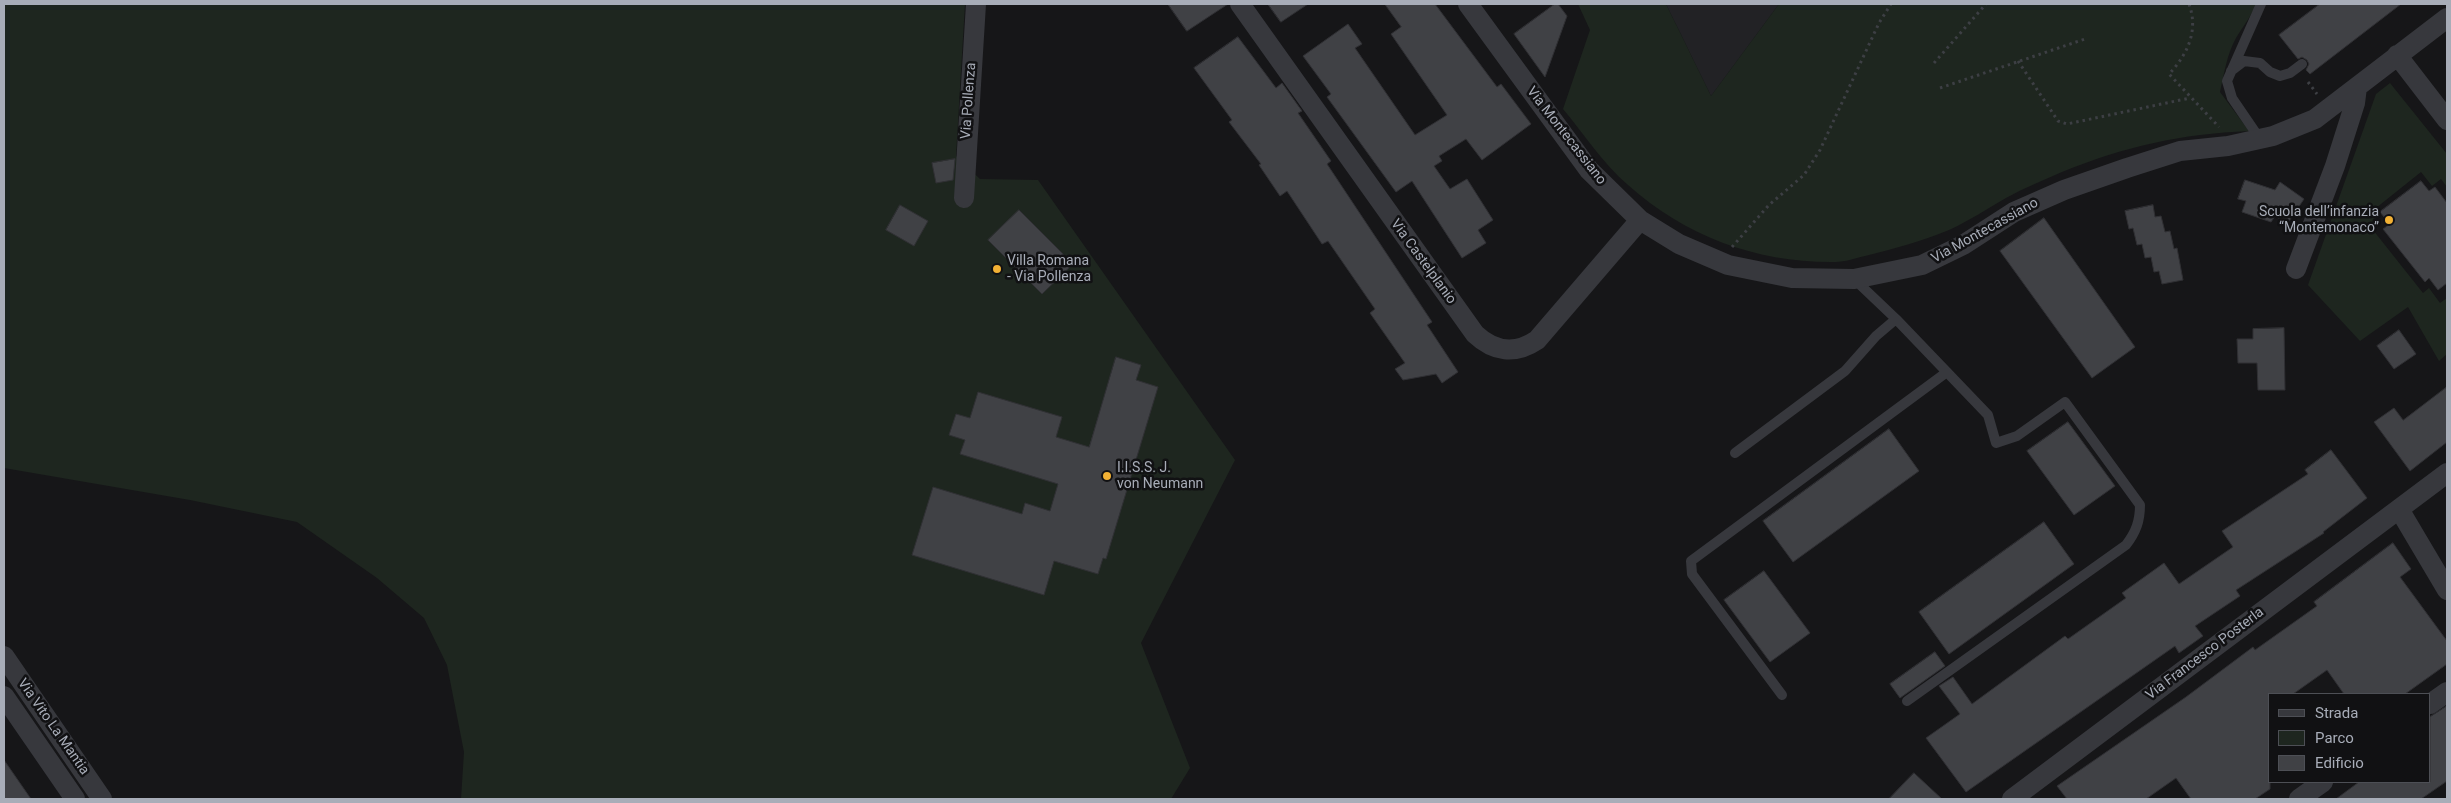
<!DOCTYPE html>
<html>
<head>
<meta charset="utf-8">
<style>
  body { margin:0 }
  #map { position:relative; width:2451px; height:803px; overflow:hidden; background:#161618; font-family:Roboto,sans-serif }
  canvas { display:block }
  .frame { position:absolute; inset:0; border:5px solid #a8adb8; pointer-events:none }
  .legend { position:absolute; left:2268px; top:693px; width:162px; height:90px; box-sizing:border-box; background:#111113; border:1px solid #4d4f55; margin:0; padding:6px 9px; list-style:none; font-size:15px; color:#a8adb8 }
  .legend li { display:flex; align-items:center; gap:10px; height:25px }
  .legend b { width:25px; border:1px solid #4d4f55 }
</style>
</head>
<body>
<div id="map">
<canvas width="2451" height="803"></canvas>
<div class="frame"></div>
<ul class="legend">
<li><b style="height:6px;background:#37383d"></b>Strada</li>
<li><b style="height:14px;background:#1e261f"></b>Parco</li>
<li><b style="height:14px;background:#404145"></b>Edificio</li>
</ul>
</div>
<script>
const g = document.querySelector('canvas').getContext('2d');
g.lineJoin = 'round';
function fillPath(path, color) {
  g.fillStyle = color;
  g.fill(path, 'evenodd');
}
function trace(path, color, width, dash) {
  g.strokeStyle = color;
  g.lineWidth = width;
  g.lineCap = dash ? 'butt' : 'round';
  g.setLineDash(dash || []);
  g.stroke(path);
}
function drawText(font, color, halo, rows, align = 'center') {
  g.font = font + ' Roboto,sans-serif';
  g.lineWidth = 5;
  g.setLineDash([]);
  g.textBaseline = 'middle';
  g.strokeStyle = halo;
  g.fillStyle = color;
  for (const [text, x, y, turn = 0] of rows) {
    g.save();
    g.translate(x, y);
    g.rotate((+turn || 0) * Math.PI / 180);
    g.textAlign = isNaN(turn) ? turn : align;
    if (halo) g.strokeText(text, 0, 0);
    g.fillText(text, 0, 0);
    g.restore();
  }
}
const built = new Path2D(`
  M1666,4H1779L1711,96Z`);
const green = new Path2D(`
  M4,4H965L956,156L980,179L1038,180L1235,460L1141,643L1190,768L1171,799H461L464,752L447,665L424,618L377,578L297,522L190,500L4,468Z
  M1578,4H1666L1711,96L1779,4H2256C2251,17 2243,26 2236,38C2227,54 2224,74 2220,92L2249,131C2181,134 2126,146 2062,172C2044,180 2024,188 2006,198C1988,208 1969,221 1949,230C1922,241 1894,249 1865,256C1856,258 1845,262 1835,262C1758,263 1686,237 1628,185C1603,164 1584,134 1563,109L1590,30Z
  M2390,83L2447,154V187L2441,179L2432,186L2421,172L2371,212L2380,224L2373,230L2423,293L2429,288L2440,303L2447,298V354L2439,361L2408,307L2360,341L2308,285L2376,94Z`);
const building = new Path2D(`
  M1168,4H1228L1187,31Z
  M1268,4H1308L1281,22Z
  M1385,4H1435L1497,87L1501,84L1531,124L1482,160L1466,139L1439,156L1442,161L1434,166L1450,189L1467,179L1493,220L1478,230L1486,243L1462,258L1412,181L1396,192L1327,97L1331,94L1303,56L1348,24L1362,44L1355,48L1415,135L1447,115L1391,34L1401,27Z
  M1555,4H1558L1567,16L1545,77L1514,34Z
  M2320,4H2401L2310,74L2306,70L2309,64L2307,60L2302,57L2298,59L2279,35Z
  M1238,37L1276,88L1282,83L1302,111L1298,113L1331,161L1327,164L1432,322L1427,325L1458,372L1442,383L1436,374L1403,380L1395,369L1405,363L1370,313L1375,309L1328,241L1322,244L1287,191L1280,196L1259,165L1261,164L1229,122L1232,120L1194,68Z
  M955,159L953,180L936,183L932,163Z
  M2245,180L2275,190L2280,182L2304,199L2287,224L2275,216L2271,222L2242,212L2246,201L2238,199Z
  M2421,181L2429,191L2435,187L2447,203V283L2438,290L2429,278L2425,282L2383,229L2390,224L2380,212Z
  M900,205L928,221L914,246L886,230Z
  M2153,205L2155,217L2161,216L2165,232L2170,231L2174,249L2177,248L2183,280L2162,284L2159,271L2154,272L2151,257L2145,258L2142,244L2137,245L2133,228L2129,229L2125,211Z
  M1019,210L1073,264L1042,294L988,240Z
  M2044,218L2135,347L2092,378L2000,251Z
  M2284,328L2285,390H2258L2257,363H2238L2237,339H2253V329Z
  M2399,330L2416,354L2394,369L2377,346Z
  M1116,357L1141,365L1136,380L1158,387L1106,559L1103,558L1098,574L1054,561L1044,595L912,555L933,487L1022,514L1025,503L1050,511L1058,484L960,454L965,440L949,435L956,414L970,418L978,392L1062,417L1056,437L1089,447Z
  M2447,387V442L2410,471L2374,422L2394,408L2403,420Z
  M2068,422L2115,486L2074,515L2027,451Z
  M1889,429L1919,471L1793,562L1763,521Z
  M2331,450L2367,498L2323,532L2324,533L2236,590L2240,596L2195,626L2203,636L2179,653L2175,646L1966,792L1926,738L1960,714L1939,686L1953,677L1972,704L2065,636L2068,639L2126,598L2122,593L2164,563L2179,584L2233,547L2222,531L2308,474L2305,470Z
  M2044,522L2074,564L1949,654L1919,612Z
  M2393,543L2411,569L2400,577L2447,641V664L2405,694H2344L2327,670L2293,694H2270V789L2255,799H2191L2176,778L2146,799H2067L2057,786L2186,697L2253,647L2255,650L2317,606L2314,602Z
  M1764,571L1810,633L1770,662L1724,600Z
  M1935,652L1945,666L1900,698L1890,684Z
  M2447,706V781L2421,799H2336L2359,782H2430V717Z
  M4,760L31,799H4Z
  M1914,773L1942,799H1889Z`);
const path = new Path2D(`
  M2189,4C2199,31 2187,55 2169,74L2219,127
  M2018,61L2058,121L2067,124L2190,98
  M1934,63L1986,4
  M2308,82L2317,94
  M1940,88L2085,39
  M1732,247L1769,205L1804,175L1820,150L1879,23L1891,4`);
const service = new Path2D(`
  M2231,71L2244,61L2260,63L2270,72L2280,76L2290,73L2302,64
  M2260,139L2232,98L2227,81L2261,4
  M1854,279L1896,319L1988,415L1996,443L2017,436L2065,402L2140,505C2140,521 2136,532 2126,545L1907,701
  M1735,453L1845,371L1876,336L1896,319
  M1782,695L1692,574L1691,561L1947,372`);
const minor = new Path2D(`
  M1240,4L1475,334C1494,352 1515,355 1537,340L1640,220
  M1468,4L1589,170L1640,220L1679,244L1728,265L1792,278L1854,279L1922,265L1963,245L2014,212L2064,190L2127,168L2180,151L2228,146L2273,136L2315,119L2447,18
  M2397,55L2447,120
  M964,198L976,4
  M2296,269L2335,166L2355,103L2357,87
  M2399,509L2447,590
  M4,656L102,799
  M4,696L75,799
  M2430,704L2447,692
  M2012,799L2447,473
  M2299,799L2323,782`);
const markers = [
  [2389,220,5,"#f2b134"],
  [997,269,5,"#f2b134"],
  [1107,476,5,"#f2b134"]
];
const streetNames = [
  ["Via Pollenza",969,101,-86],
  ["Via Montecassiano",1566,136,52],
  ["Via Montecassiano",1985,231,-29],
  ["Via Castelplanio",1423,262,54],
  ["Via Francesco Posterla",2205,654,-37],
  ["Via Vito La Mantia",53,727,55]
];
const poiNames = [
  ["Scuola dell’infanzia",2379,212,"right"],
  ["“Montemonaco”",2379,228,"right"],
  ["Villa Romana",1007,261],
  ["- Via Pollenza",1007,277],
  ["I.I.S.S. J.",1117,468],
  ["von Neumann",1117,484]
];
fillPath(built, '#222225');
fillPath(green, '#1e261f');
fillPath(building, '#404145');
trace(building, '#303034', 1);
trace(path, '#3d3f44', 3, [2.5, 4]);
trace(service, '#37383d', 10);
trace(minor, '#37383d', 20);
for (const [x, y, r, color] of markers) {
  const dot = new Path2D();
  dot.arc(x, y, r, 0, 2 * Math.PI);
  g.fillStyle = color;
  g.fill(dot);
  trace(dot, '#111113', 2);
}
drawText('14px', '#a8adb8', '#111113', streetNames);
drawText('14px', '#a8adb8', '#111113', poiNames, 'left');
</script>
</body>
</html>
